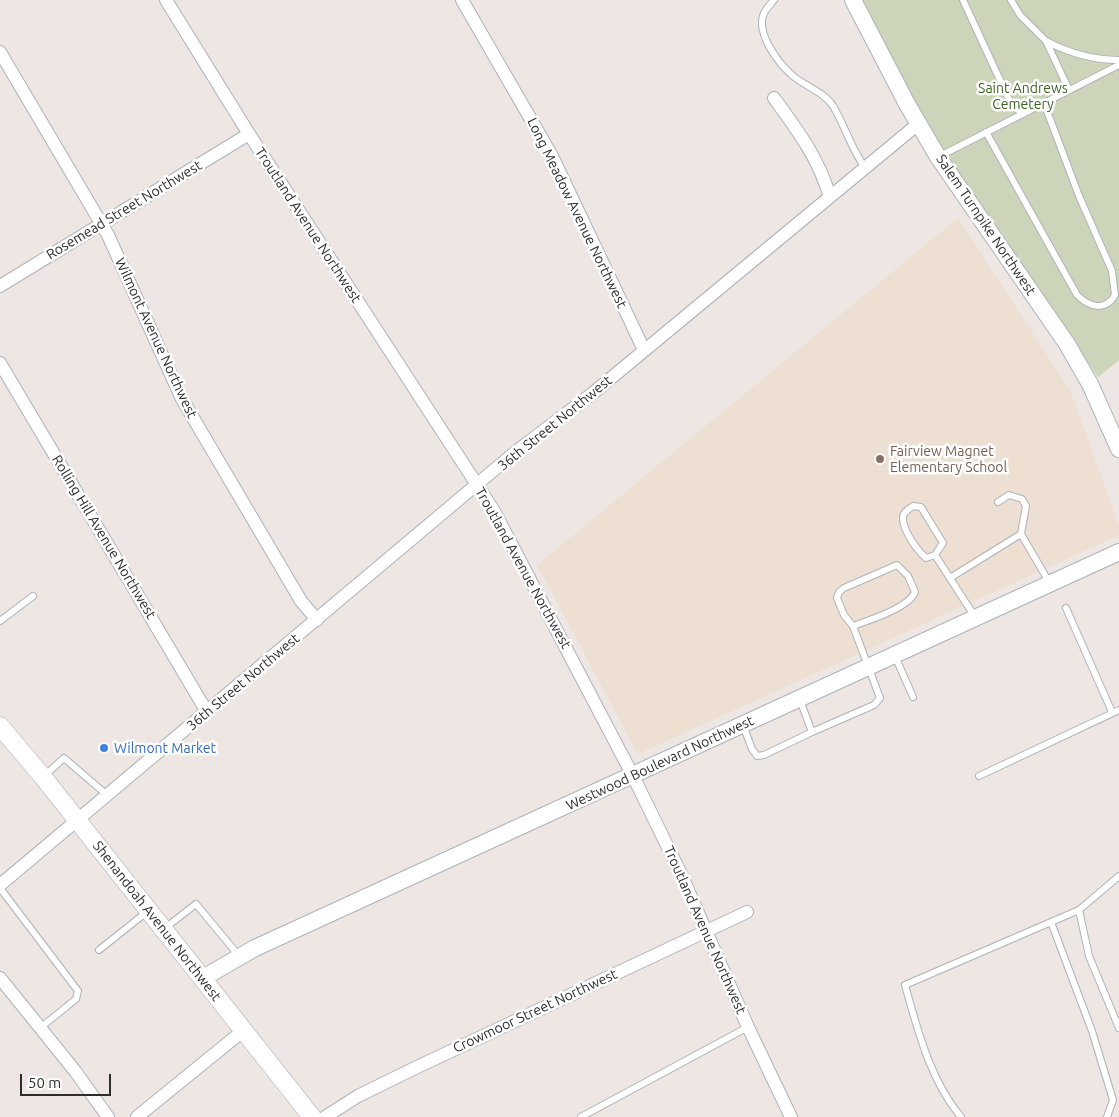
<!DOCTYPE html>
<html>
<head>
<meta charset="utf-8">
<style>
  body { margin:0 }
  #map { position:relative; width:1119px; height:1117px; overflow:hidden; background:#ede6e2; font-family:Ubuntu,sans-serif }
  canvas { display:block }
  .scale { position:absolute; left:20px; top:1074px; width:91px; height:22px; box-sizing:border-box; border:2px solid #2d2d2d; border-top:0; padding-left:6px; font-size:15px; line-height:18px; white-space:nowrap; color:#2d2d2d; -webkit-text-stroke:4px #fff; paint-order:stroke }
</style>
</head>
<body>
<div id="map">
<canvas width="1119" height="1117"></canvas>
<div class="scale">50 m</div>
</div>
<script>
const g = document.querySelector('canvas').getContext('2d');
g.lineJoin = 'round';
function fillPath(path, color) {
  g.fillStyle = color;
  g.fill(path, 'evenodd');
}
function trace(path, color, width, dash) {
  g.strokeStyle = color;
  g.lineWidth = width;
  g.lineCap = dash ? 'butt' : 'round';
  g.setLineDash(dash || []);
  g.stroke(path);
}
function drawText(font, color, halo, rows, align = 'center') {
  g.font = font + ' Ubuntu,sans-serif';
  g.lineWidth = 5;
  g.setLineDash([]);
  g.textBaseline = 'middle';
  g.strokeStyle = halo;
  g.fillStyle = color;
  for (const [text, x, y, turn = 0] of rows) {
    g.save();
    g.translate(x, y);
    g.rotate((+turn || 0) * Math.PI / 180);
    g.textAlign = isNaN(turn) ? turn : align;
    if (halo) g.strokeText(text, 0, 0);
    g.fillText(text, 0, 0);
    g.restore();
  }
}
const education = new Path2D(`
  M958,218L1071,392L1119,526V535L638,754L537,565Z`);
const cemetery = new Path2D(`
  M860,0H1119V360L1098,377L951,163L911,97Z`);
const service = new Path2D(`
  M774,0C770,5 765,9 763,16C757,35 779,64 793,76C805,86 824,92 833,106C845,126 851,148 865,168
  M963,0L1011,104L1023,114
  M1011,0L1020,15L1046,41L1069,90
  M1046,41C1069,53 1093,60 1119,60
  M986,132L1077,295C1089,307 1105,312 1115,295L1112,271L1079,196L1044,103
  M940,156L1119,65
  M913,506L921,507L943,543L935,555L926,558C917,550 902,530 903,517C903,512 909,509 913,506Z
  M1021,534L1049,582
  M935,555L975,617
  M950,578L1021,534L1026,506L1022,499L1009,495L998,502
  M1066,608L1112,712
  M0,621L33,596
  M895,656L913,697
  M800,700L812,732L874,705L880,698L853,626L844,615L837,598L839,592L844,588L897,565L908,576L915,592C909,608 869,620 853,626
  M743,725L752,749L757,756L764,755L812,732
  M44,776L64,758L107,795
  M979,776L1119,710
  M0,888L78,991L76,999L40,1028
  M1079,910L1089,956L1119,1028
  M1051,922L1092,1031L1113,1100L1107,1117
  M165,928L196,904L239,956
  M99,950L148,911
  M581,1117L748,1027
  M961,1117C930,1080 918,1031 905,985L1079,910L1119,876`);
const minor = new Path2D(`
  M166,0L249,134L494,511L633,776L681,874L748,1027L791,1117
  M462,0L552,156L644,350
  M0,52L108,235L182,399L301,601L317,620
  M774,98C798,131 818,157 830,197
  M0,286L249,134
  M0,363L207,712
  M0,885L513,454L593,393L918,124
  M0,978L75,1071L108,1117
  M137,1117L244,1030
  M325,1117L358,1096L415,1068L747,912`);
const tertiary = new Path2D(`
  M853,0L907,104L938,157L1067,344L1090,384L1119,449
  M203,978L255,948L1119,552`);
const secondary = new Path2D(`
  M0,726L43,777L312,1117`);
const markers = [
  [880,459,5,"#8d6e63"],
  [104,748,5,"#3f7fe0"]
];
const parkNames = [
  ["Saint Andrews",1023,88],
  ["Cemetery",1023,104]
];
const streetNames = [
  ["Rosemead Street Northwest",124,210,-31],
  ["Long Meadow Avenue Northwest",577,213,64],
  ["Troutland Avenue Northwest",308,225,57],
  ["Salem Turnpike Northwest",986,225,56],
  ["Wilmont Avenue Northwest",156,338,65],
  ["36th Street Northwest",555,423,-39],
  ["Rolling Hill Avenue Northwest",104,537,59],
  ["Troutland Avenue Northwest",523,568,61],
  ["36th Street Northwest",243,682,-40],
  ["Westwood Boulevard Northwest",660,763,-25],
  ["Shenandoah Avenue Northwest",157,921,52],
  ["Troutland Avenue Northwest",705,930,66],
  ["Crowmoor Street Northwest",535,1011,-25]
];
const educationNames = [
  ["Fairview Magnet",890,451],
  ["Elementary School",890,467]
];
const shopNames = [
  ["Wilmont Market",114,748]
];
fillPath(education, '#ede0d3');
fillPath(cemetery, '#ccd5ba');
trace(service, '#aeb2b8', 8);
trace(minor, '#aeb2b8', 14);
trace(tertiary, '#aeb2b8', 18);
trace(secondary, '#aeb2b8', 19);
trace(service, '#fff', 6);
trace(minor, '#fff', 12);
trace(tertiary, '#fff', 16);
trace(secondary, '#fff', 18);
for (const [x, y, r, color] of markers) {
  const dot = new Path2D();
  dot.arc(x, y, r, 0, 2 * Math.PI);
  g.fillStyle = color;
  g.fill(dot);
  trace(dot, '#fff', 2);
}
drawText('14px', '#3c6523', '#fff', parkNames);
drawText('14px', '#2d2d2d', '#fff', streetNames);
drawText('14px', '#785e54', '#fff', educationNames, 'left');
drawText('14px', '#366cbe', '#fff', shopNames, 'left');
</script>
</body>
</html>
